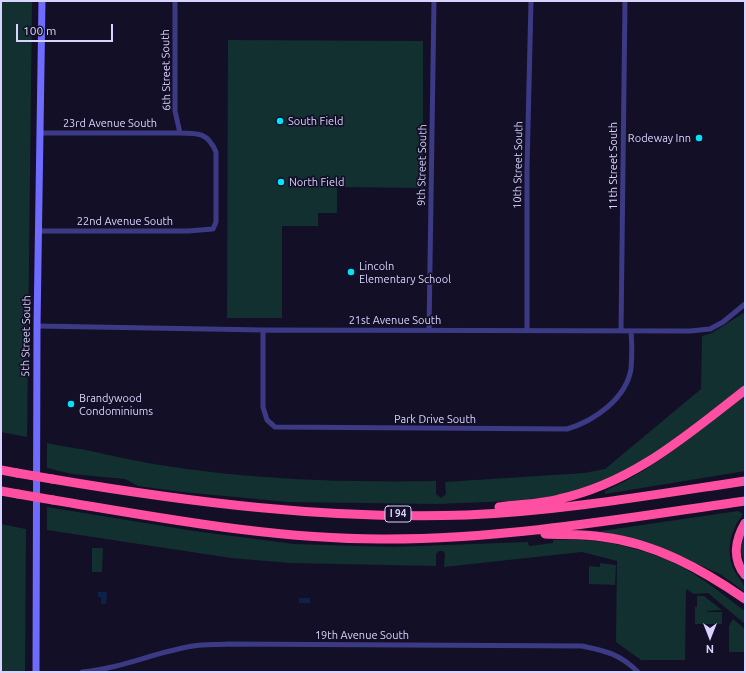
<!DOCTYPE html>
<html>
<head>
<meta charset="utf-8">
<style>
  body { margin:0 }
  #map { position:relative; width:746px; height:673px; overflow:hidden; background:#130f26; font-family:Ubuntu,sans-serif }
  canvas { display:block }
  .frame { position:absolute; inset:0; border:2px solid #d9d4ff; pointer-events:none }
  .north { position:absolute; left:690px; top:617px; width:40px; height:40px; -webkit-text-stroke:3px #130f26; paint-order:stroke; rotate:180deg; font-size:11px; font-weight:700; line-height:16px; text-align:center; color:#d9d4ff }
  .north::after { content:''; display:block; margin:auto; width:14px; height:18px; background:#d9d4ff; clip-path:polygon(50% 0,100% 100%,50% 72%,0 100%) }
  .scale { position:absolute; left:16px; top:24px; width:97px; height:18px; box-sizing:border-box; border:2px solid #d9d4ff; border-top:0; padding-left:5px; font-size:12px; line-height:14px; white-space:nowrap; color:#d9d4ff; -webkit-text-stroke:3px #130f26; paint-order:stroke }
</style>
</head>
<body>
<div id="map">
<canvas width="746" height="673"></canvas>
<div class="frame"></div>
<div class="north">N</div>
<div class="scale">100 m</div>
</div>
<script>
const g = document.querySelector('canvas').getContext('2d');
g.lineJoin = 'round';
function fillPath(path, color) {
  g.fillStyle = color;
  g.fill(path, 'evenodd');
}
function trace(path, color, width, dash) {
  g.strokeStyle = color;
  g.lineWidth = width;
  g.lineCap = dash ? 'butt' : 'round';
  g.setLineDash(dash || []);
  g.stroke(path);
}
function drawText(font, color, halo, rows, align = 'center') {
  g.font = font + ' Ubuntu,sans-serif';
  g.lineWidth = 3.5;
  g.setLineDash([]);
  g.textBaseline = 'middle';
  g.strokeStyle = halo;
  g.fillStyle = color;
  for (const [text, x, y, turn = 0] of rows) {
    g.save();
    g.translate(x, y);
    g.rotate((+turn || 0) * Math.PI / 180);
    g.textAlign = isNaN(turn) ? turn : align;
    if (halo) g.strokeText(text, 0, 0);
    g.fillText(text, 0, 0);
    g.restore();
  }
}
const green = new Path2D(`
  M1,1H32L27,437L1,432Z
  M228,40L423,41V188L337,187V213H318V226H282V318H227Z
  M745,312V385L648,459L604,482L560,496L512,501L436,504L288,502L182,492L138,486L125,479L72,474L47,468V443C63,447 79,448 95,452C205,478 323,483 436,481V494L441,498L446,494L445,482L584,473L605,469L701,389L702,336L712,333Z
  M745,394V471L605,494V491C657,468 700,430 745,394Z
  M47,507L194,531L294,544L393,547L528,542L529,546L553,543V540C595,537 638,546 676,564C701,576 723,595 745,611V624L708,593L694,594L686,589L685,660H641L616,642L617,561L582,552L444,567L445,554L443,551H439L436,554V566L290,563L231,558L47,530Z
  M738,511L743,514C731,530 725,550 734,570C739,579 745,583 745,592L720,574L672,553L601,534V531Z
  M1,524L26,529L25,672H1Z
  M745,532V567L741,549Z
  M92,548H103L102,572H92Z
  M600,563L616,565L615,585L589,584V566L600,567Z
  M697,596H704L722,610L707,611V620V612H722V624H695V607H697Z
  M733,619L745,629L744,652H729V626Z`);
const water = new Path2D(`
  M98,592H107L106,604H101V597H98Z
  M299,598H310V603H299Z`);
const street = new Path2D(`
  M40,133H180
  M39,231H188L213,229L216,222V152C208,133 199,133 180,133L175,111V1
  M37,326L263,330L690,331L710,329L723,322L745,304
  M263,330V407L267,420L275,427L567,429C594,421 626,399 631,369C632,357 632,343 631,331
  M429,330L434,1
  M527,330V169L531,1
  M621,331L625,1
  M82,672C120,669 155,652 193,646C205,644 216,645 228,644L582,646C606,651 620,654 638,672`);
const secondary = new Path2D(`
  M36,672L37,326L42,1`);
const highway = new Path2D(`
  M1,470L17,473
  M52,479C188,502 328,520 467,515C560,511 652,495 745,481
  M1,491L18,494
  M53,500C162,518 276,540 387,539C507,539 626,518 745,501
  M499,507C519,504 540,504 559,499C633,483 687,435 745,390
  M745,523C735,540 732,559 745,575
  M545,534C565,535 584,534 603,537C655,543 703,570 745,599`);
const highwayBridge = new Path2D(`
  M17,473L52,479
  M18,494L53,500`);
const markers = [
  [280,121,4,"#00e5ff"],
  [699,138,4,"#00e5ff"],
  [281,182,4,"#00e5ff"],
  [351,272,4,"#00e5ff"],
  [71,404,4,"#00e5ff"]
];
const shields = [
  [398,514,26]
];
const shieldNames = [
  ["I 94",398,514]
];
const streetNames = [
  ["6th Street South",166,70,-91],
  ["23rd Avenue South",110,123],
  ["9th Street South",422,165,-89],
  ["10th Street South",518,165,-89],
  ["11th Street South",613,166,-90],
  ["22nd Avenue South",125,221],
  ["21st Avenue South",395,320],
  ["5th Street South",26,336,-89],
  ["Park Drive South",435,419],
  ["19th Avenue South",362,635]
];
const poiNames = [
  ["South Field",288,121],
  ["Rodeway Inn",691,138,"right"],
  ["North Field",289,182],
  ["Lincoln",359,266],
  ["Elementary School",359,279],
  ["Brandywood",79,398],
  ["Condominiums",79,411]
];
fillPath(green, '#12302f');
fillPath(water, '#0c2248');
trace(street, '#3d3a85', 5);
trace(secondary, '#6f6bff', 7);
trace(highway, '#ff4fa3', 9);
trace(highwayBridge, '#ff4fa3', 9);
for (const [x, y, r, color] of markers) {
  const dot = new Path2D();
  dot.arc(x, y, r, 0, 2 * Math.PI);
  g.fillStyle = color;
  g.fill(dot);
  trace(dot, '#130f26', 1.5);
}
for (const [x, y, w] of shields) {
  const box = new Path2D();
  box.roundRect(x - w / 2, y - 8, w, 16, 3);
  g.fillStyle = '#130f26';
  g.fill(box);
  trace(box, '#d9d4ff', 1);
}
drawText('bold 10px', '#d9d4ff', null, shieldNames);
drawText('11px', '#d9d4ff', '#130f26', streetNames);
drawText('11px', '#d9d4ff', '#130f26', poiNames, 'left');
</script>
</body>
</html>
